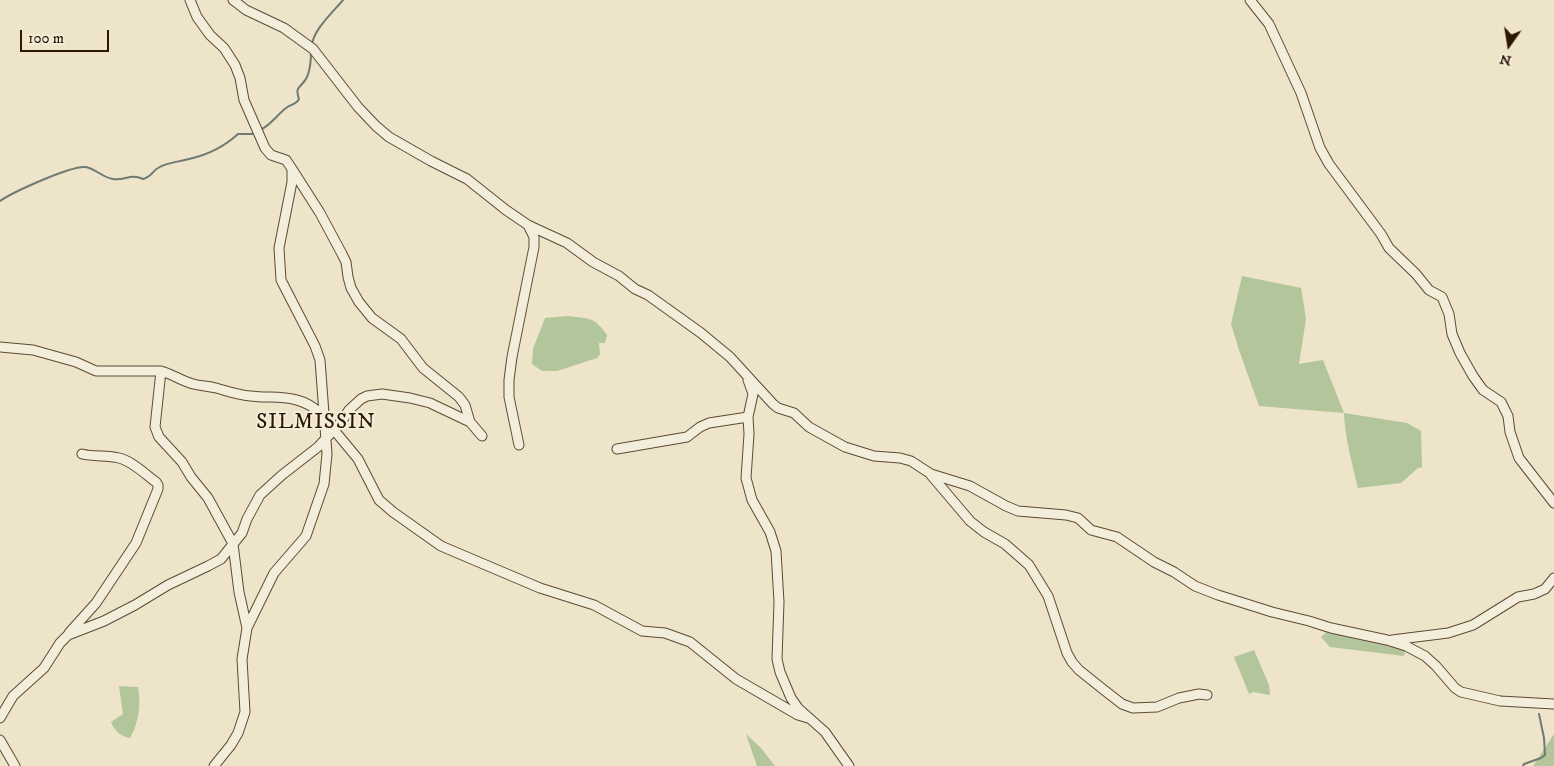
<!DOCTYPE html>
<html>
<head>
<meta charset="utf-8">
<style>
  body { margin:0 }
  #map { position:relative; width:1554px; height:766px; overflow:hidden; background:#ede4c9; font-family:"IM FELL DW Pica",serif }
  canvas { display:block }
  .north { position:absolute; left:1484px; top:20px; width:50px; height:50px; -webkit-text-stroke:4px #f3eddc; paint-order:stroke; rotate:193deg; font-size:14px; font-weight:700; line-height:20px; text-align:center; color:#2e1600 }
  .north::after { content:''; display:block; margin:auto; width:18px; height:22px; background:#2e1600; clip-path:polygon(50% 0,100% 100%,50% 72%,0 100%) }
  .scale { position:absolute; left:20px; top:30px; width:89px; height:22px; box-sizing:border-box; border:2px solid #2e1600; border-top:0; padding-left:6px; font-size:15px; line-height:18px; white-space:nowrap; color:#2e1600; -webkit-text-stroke:4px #f3eddc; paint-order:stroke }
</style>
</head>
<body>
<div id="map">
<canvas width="1554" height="766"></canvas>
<div class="north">N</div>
<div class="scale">100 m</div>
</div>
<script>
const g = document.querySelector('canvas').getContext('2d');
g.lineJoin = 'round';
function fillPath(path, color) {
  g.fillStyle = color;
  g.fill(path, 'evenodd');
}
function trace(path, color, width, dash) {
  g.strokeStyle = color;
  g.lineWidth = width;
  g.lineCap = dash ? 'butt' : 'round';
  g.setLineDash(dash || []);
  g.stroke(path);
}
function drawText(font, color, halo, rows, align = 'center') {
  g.font = font + ' "IM FELL DW Pica",serif';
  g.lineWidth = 4;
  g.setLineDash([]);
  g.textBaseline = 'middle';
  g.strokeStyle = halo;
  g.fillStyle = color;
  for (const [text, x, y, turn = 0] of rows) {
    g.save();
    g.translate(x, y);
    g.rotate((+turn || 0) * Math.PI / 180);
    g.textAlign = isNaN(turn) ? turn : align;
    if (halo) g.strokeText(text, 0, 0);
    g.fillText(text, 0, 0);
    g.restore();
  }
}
const green = new Path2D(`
  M1242,276L1301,288L1306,319L1299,364L1323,360L1344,413L1407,423L1421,431L1422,467L1418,468L1401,483L1358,488C1352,463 1345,438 1344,413L1259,406L1239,350L1231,324Z
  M568,316C589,319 594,316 607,335L605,343H599L600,354L597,358L557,371H542L532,364L533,349L545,318Z
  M1331,628L1406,646L1404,656L1330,647L1321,637Z
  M1254,650L1269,685L1270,695L1253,692L1249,694L1234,657Z
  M119,686L138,687C141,705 139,722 130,738C121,737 114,730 111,722L123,714Z
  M746,734L761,748L775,766H757Z
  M1554,734V766H1533Z`);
const stream = new Path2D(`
  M312,45C313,30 334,11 343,0
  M260,130C271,125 277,115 286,108C291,104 296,105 299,99C294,85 302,88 307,77C310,70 311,59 311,52
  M0,201C13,192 70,166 85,167C95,168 103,178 113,179C125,181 130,173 143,179C154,175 151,172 158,168C167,162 179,162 189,159C207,155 225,146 238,134H252L256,132
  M1523,766L1524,764L1541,758L1545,755L1544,738L1539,714`);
const minor = new Path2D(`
  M190,0L197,17L210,35L224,48L235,65L240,78L244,100L265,148L271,155L286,160L292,169V182L279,248L281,280L315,346L320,360L327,454L324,484L306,536L274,573L247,628L242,659L245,712L238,733L231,745L214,766
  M233,0L246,10L284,28L313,49L358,107L376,126L389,137L431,161L467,179L506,210L528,225L567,243L593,262L619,276L635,289L648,295L701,333L730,357L773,404L778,408L794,413L809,427L845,447L874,456L900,458L911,461L931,474L970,486L1006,506L1018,511L1066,515L1078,518L1091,530L1117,537L1154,562L1174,572L1195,586L1218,595L1272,612L1309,621L1331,628L1387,640L1406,646L1425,656L1436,666L1455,688L1461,692L1500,701L1554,704
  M1250,0L1269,24L1301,93L1320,148L1329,164L1381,234L1389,248L1416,274L1429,290L1442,297L1449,314L1452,334L1460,353L1473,376L1483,390L1501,402L1508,416L1510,432L1519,458L1554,503
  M292,169L320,213L342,254L346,262L348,277L351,288L359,302L372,318L401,339L423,368L459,397L465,405L470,422L482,436
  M0,347L33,350L76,362L96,371H161C172,374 182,381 193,384C201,386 208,386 216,388C227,391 238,395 250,396C277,399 298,393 320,413L358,459L379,500L393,512L441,546L540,588L594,605L642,631L665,633L690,642L736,679L798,715L808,718
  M161,371L155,427L159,437L182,462L191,477L208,498L231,540L233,544L239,592L247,628
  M748,380L753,394L748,417L749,434L746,478L752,500L770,532L776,551L779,602L777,659L780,672L791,698L798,708L825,732L849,766
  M519,445L509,397V380L512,357L534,247V237L528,225
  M617,449L687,437L700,427L709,423L748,417
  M931,475L970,521L984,532L1005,544L1029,565L1048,596L1067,653L1072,662L1079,670L1104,690L1122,704L1133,708L1157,707L1179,698L1199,694L1207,695
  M69,633L96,603L136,543L158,489V485L156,482C145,474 132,461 119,458C107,455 94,457 82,454
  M1392,640L1448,633L1473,625L1518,597L1534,594L1545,589L1554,578
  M0,718L13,696L44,668L60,643L68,635L104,621L135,605L168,585L208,566L221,559L242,533L247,519L260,495L282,475L318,447L342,421L349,410L361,399L367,396L382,394L410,398L430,403L470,422
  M0,740L15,766`);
const quarterNames = [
  ["SILMISSIN",316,424]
];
fillPath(green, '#b3c59a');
trace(stream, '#6f7a72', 2);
trace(minor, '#5e4a32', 11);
trace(minor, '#f3eddc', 9);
g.letterSpacing = '1px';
drawText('21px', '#2e1600', '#f3eddc', quarterNames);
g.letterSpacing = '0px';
</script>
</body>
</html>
